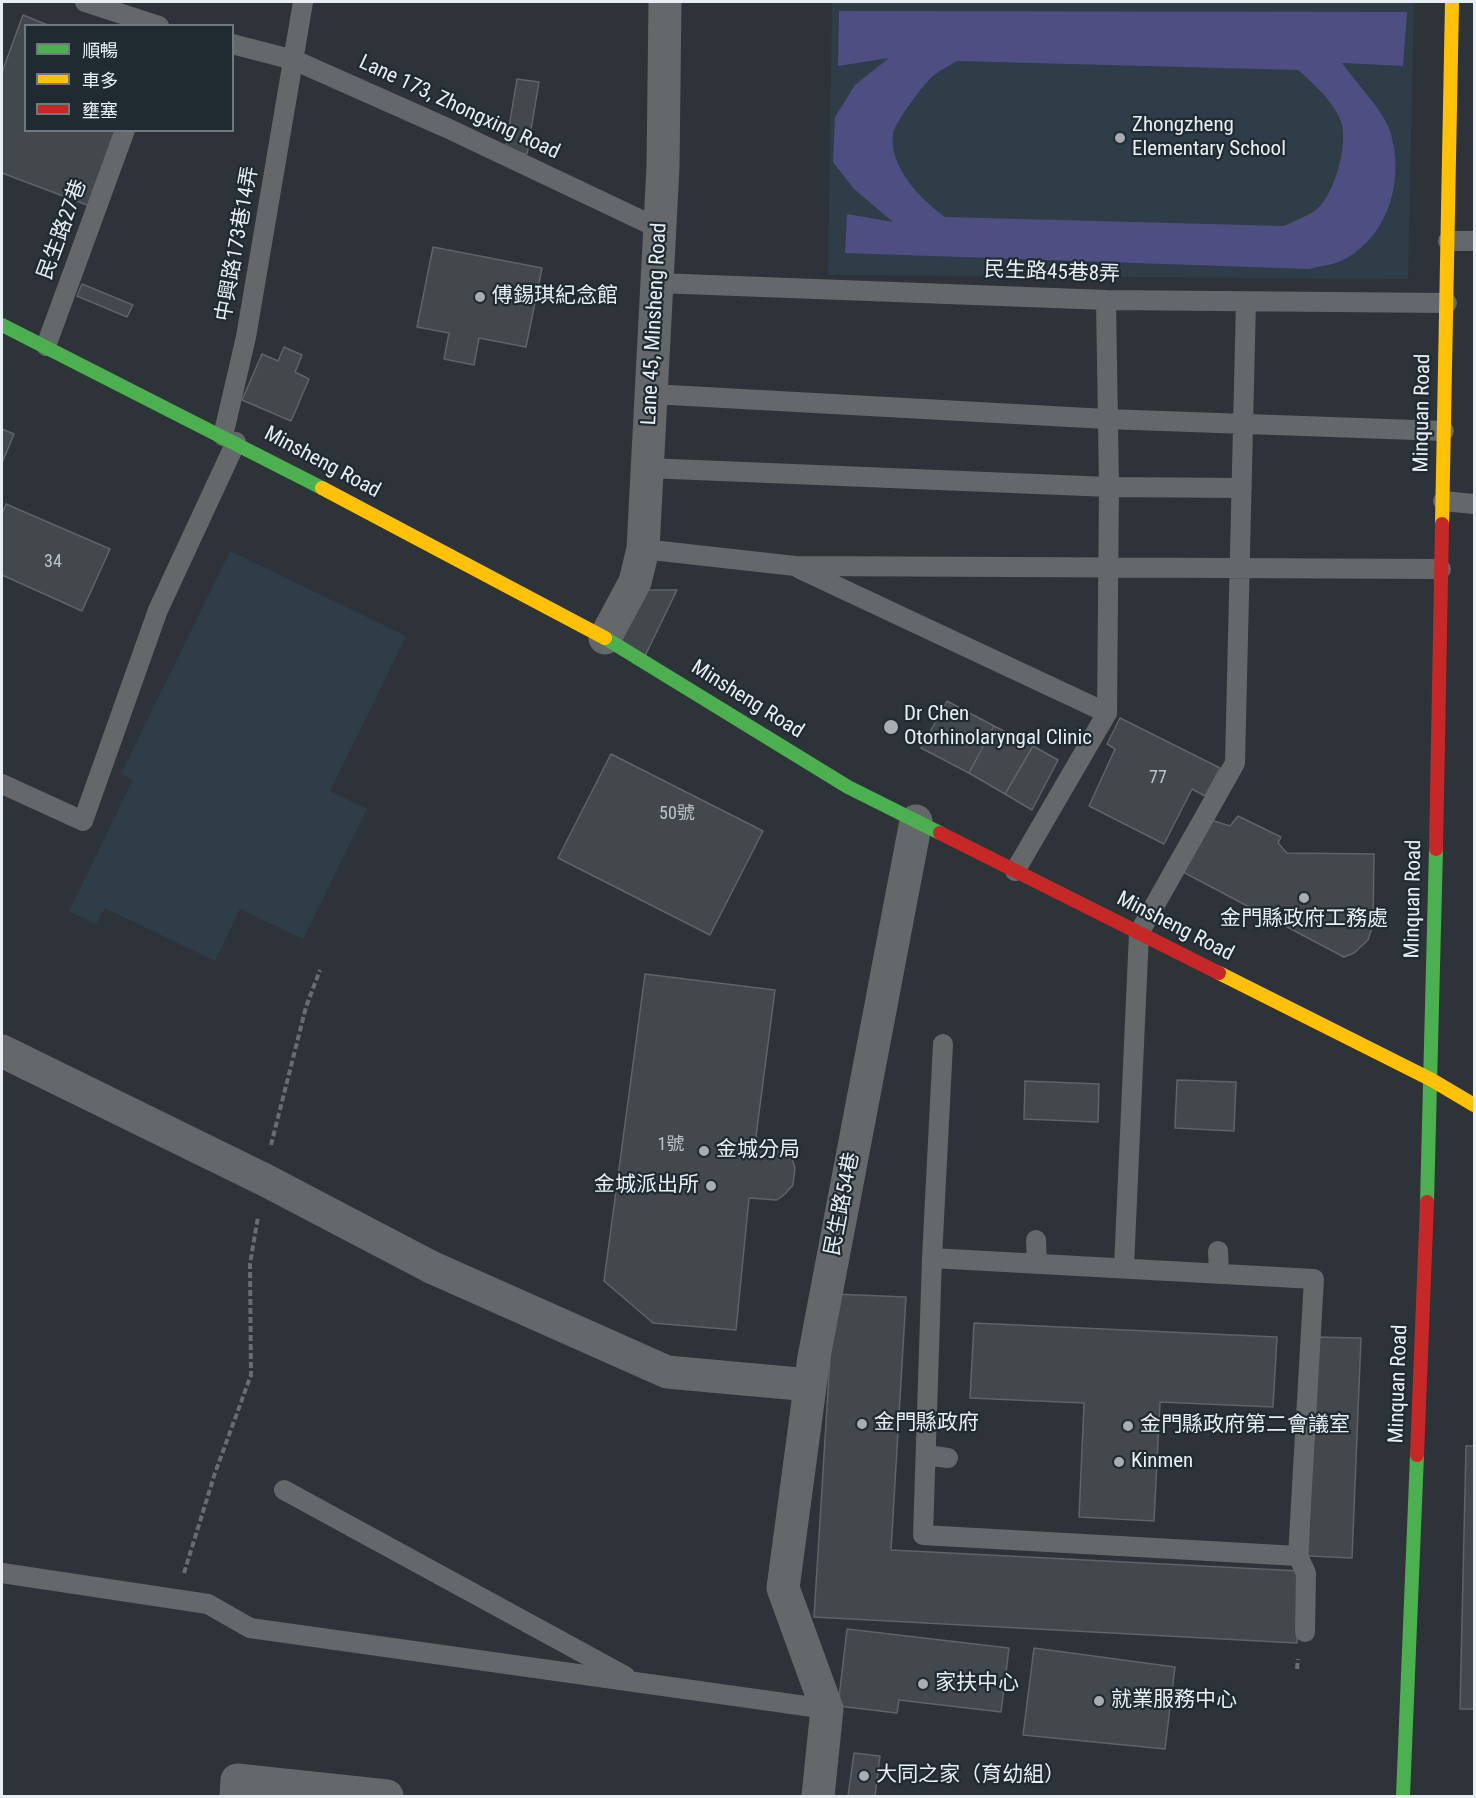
<!DOCTYPE html>
<html>
<head>
<meta charset="utf-8">
<style>
  body { margin:0 }
  #map { position:relative; width:1476px; height:1798px; overflow:hidden; background:#2d3338; font-family:"Roboto Condensed","Noto Sans TC",sans-serif }
  canvas { display:block }
  .frame { position:absolute; inset:0; border:3px solid #e8eff4; pointer-events:none }
  .legend { position:absolute; left:24px; top:24px; width:210px; height:108px; box-sizing:border-box; background:#202a31; border:2px solid #70797f; margin:0; padding:8px 10px; list-style:none; font-size:18px; color:#e8eff4 }
  .legend li { display:flex; align-items:center; gap:12px; height:30px }
  .legend b { width:30px; border:2px solid #70797f }
</style>
</head>
<body>
<div id="map">
<canvas width="1476" height="1798"></canvas>
<div class="frame"></div>
<ul class="legend">
<li><b style="height:8px;background:#4caf50"></b>順暢</li>
<li><b style="height:8px;background:#ffc107"></b>車多</li>
<li><b style="height:8px;background:#c62828"></b>壅塞</li>
</ul>
</div>
<script>
const g = document.querySelector('canvas').getContext('2d');
g.lineJoin = 'round';
function fillPath(path, color) {
  g.fillStyle = color;
  g.fill(path, 'evenodd');
}
function trace(path, color, width, dash) {
  g.strokeStyle = color;
  g.lineWidth = width;
  g.lineCap = dash ? 'butt' : 'round';
  g.setLineDash(dash || []);
  g.stroke(path);
}
function drawText(font, color, halo, rows, align = 'center') {
  g.font = font + ' "Roboto Condensed","Noto Sans TC",sans-serif';
  g.lineWidth = 4.5;
  g.setLineDash([]);
  g.textBaseline = 'middle';
  g.strokeStyle = halo;
  g.fillStyle = color;
  for (const [text, x, y, turn = 0] of rows) {
    g.save();
    g.translate(x, y);
    g.rotate((+turn || 0) * Math.PI / 180);
    g.textAlign = isNaN(turn) ? turn : align;
    if (halo) g.strokeText(text, 0, 0);
    g.fillText(text, 0, 0);
    g.restore();
  }
}
const built = new Path2D(`
  M832,2H1414L1408,279L828,275Z
  M230,551L406,636L330,791L367,809L303,939L240,909L215,961L105,908L96,924L69,911L133,780L121,774Z`);
const green = new Path2D(`
  M839,11L1407,12L1403,66L1342,63C1354,80 1385,113 1390,131C1405,179 1389,235 1345,259C1335,265 1320,266 1309,269L845,253L847,214L893,222L854,189L833,162L835,117L855,85L889,58L838,66ZM957,61L1298,70C1314,84 1331,99 1340,119C1350,140 1335,194 1317,209C1308,216 1294,221 1284,226L945,217C921,200 888,166 893,133C894,124 925,82 933,76C940,70 949,66 957,61Z`);
const building = new Path2D(`
  M23,15L50,26H26V130H125L95,208L2,173V72Z
  M517,79L539,82L527,154L505,151Z
  M433,247L542,268L526,347L479,338L474,365L444,359L449,333L417,327Z
  M82,284L133,305L127,317L77,296Z
  M284,347L302,355L295,372L309,379L291,421L242,400L262,354L278,361Z
  M2,429L14,434L2,463Z
  M6,504L110,549L82,611L2,575V514Z
  M625,590H677L642,662L616,641Z
  M947,701L994,726L969,773L921,748Z
  M1120,718L1220,768L1205,796L1192,789L1164,844L1089,806L1115,749L1107,744Z
  M994,726L1033,746L1005,794L969,773Z
  M1033,746L1058,760L1032,810L1005,794Z
  M611,754L763,831L710,935L558,858Z
  M1238,816L1281,837L1278,843L1287,853L1374,854L1373,924L1368,940L1354,953L1344,957L1183,872L1211,820L1230,826Z
  M645,974L775,990L755,1144L782,1147L791,1155L795,1168L793,1185L785,1194L777,1200L749,1198L736,1330L653,1323L604,1281Z
  M1177,1080L1236,1082L1234,1131L1175,1128Z
  M1025,1081L1099,1084L1098,1122L1024,1119Z
  M834,1294L906,1297L891,1550L1300,1571L1297,1643L814,1617Z
  M974,1323L1277,1337L1273,1407L1160,1402L1154,1521L1079,1517L1084,1403L970,1398Z
  M1316,1337L1361,1338L1352,1558L1308,1556Z
  M1466,1446H1474V1709H1460Z
  M847,1629L1009,1648L1001,1712L899,1700L897,1713L838,1706Z
  M1034,1648L1175,1667L1165,1749L1023,1735Z
  M854,1753L880,1756L875,1796H848Z`);
const path = new Path2D(`
  M271,1145L306,1007L320,970
  M184,1573L215,1473L251,1375L250,1264L258,1217
  M1297,1669L1298,1659`);
const lane = new Path2D(`
  M85,2L159,26
  M232,44L294,60L447,128L660,229
  M1448,241H1474
  M657,283L1106,300L1447,303
  M46,346L125,130
  M651,394L1106,419L1444,431
  M223,436L246,337L303,2
  M647,468L1109,487L1242,488
  M1443,501L1474,504
  M643,549L795,566L1441,569
  M800,569L1107,713
  M2,784L83,821L158,610L236,442
  M1015,871L1107,713L1109,487L1106,300
  M1036,1240L1037,1263
  M1218,1251L1219,1273
  M932,1258L1314,1279L1298,1556L923,1535Z
  M932,1258L943,1044
  M1124,1267L1139,933L1235,763L1246,301
  M926,1455L948,1458
  M284,1490L625,1676
  M1298,1556L1306,1573L1305,1632
  M2,1573L208,1604L250,1628L827,1709`);
const street = new Path2D(`
  M605,638L635,582L643,549L663,167L665,2
  M2,1051L265,1180L431,1267L667,1372L810,1385
  M236,1796L237,1780L387,1796
  M818,1796L827,1709L783,1588L814,1357L916,821`);
const fast = new Path2D(`
  M2,325L322,488
  M605,638L848,787L940,833
  M1427,1202L1436,849
  M1403,1796L1417,1455`);
const slow = new Path2D(`
  M322,488L605,638
  M1442,524L1452,2
  M1219,973L1432,1080L1474,1105`);
const jam = new Path2D(`
  M940,833L1219,973
  M1436,849L1442,524
  M1417,1455L1427,1202`);
const markers = [
  [1120,138,6,"#a7adb2"],
  [480,297,6,"#a7adb2"],
  [891,727,8,"#a7adb2"],
  [1304,898,6,"#a7adb2"],
  [704,1151,6,"#a7adb2"],
  [711,1186,6,"#a7adb2"],
  [862,1424,6,"#a7adb2"],
  [1128,1426,6,"#a7adb2"],
  [1119,1462,6,"#a7adb2"],
  [923,1684,6,"#a7adb2"],
  [1099,1701,6,"#a7adb2"],
  [864,1776,6,"#a7adb2"]
];
const numberNames = [
  ["34",53,562],
  ["77",1158,778],
  ["50號",677,814],
  ["1號",671,1145]
];
const streetNames = [
  ["Lane 173, Zhongxing Road",459,108,25],
  ["民生路27巷",63,230,-70],
  ["中興路173巷14弄",238,244,-80],
  ["民生路45巷8弄",1052,273,2],
  ["Lane 45, Minsheng Road",655,324,-87],
  ["Minquan Road",1423,413,-89],
  ["Minsheng Road",322,463,28],
  ["Minsheng Road",747,700,32],
  ["Minquan Road",1414,899,-89],
  ["Minsheng Road",1175,927,27],
  ["民生路54巷",843,1204,-79],
  ["Minquan Road",1399,1384,-88]
];
const poiNames = [
  ["Zhongzheng",1132,126],
  ["Elementary School",1132,150],
  ["傅錫琪紀念館",492,297],
  ["Dr Chen",904,715],
  ["Otorhinolaryngal Clinic",904,739],
  ["金門縣政府工務處",1304,920,"center"],
  ["金城分局",716,1151],
  ["金城派出所",699,1186,"right"],
  ["金門縣政府",874,1424],
  ["金門縣政府第二會議室",1140,1426],
  ["Kinmen",1131,1462],
  ["家扶中心",935,1684],
  ["就業服務中心",1111,1701],
  ["大同之家（育幼組）",876,1776]
];
fillPath(built, '#2e3d48');
fillPath(green, '#4f4e82');
fillPath(building, '#42484b');
trace(building, '#5e6467', 1.5);
trace(path, '#696c6f', 4, [6, 3]);
trace(lane, '#65686a', 20);
trace(street, '#65686a', 33);
trace(fast, '#4caf50', 14);
trace(slow, '#ffc107', 14);
trace(jam, '#c62828', 14);
for (const [x, y, r, color] of markers) {
  const dot = new Path2D();
  dot.arc(x, y, r, 0, 2 * Math.PI);
  g.fillStyle = color;
  g.fill(dot);
  trace(dot, '#202a31', 2);
}
drawText('18px', '#bec5ca', null, numberNames);
drawText('21px', '#e8eff4', '#202a31', streetNames);
drawText('21px', '#e8eff4', '#202a31', poiNames, 'left');
</script>
</body>
</html>
